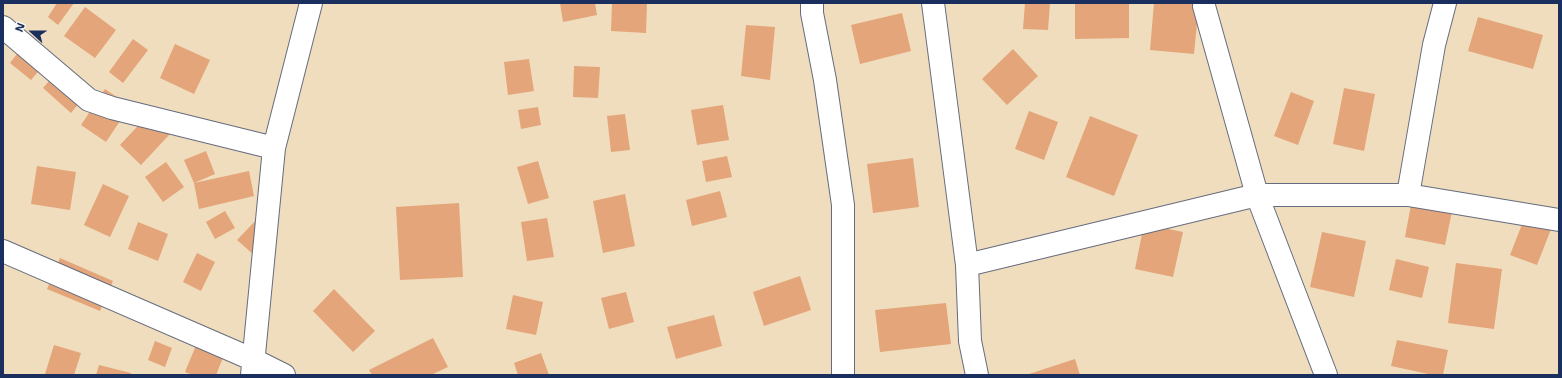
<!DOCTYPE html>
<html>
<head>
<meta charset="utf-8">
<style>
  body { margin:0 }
  #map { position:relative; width:1562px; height:378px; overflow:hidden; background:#f0ddbd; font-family:"Shantell Sans",sans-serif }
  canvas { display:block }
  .frame { position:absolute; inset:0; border:4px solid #1b2f5e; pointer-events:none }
  .north { position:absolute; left:12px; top:12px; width:40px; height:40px; -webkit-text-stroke:3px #f6f6f2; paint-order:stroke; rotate:291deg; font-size:11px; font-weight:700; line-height:16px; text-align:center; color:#1b2f5e }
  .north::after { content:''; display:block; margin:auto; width:14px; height:18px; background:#1b2f5e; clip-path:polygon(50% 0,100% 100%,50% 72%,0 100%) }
</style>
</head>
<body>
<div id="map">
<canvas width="1562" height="378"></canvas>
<div class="frame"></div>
<div class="north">N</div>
</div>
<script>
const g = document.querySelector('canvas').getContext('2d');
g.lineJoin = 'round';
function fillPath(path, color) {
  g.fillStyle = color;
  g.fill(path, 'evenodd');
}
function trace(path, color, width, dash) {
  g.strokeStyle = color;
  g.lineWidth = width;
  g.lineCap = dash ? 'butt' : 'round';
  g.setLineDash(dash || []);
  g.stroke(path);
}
const building = new Path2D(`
  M57,3H74L58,25L48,17Z
  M560,3H595L597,15L563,22Z
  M612,3H647L646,33L611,31Z
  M1025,3H1050L1048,30L1023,29Z
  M1075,3H1129V38L1075,39Z
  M1154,3H1199L1194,54L1150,50Z
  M85,7L116,30L95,58L64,36Z
  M902,13L911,51L860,64L851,25Z
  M1478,17L1543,35L1533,69L1468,51Z
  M746,25L775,27L770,80L741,76Z
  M133,39L148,50L123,83L109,72Z
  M27,41L49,59L31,80L10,63Z
  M175,44L210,60L194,94L160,78Z
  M1013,49L1038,76L1007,105L982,79Z
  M529,59L534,91L508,95L504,62Z
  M574,66L600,67L598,98L573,97Z
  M59,69L87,93L71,113L43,88Z
  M1344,88L1375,94L1364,151L1333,144Z
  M105,89L130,106L106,142L81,125Z
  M1291,92L1314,101L1298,145L1274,136Z
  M723,105L729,140L697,145L691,110Z
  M538,107L541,125L521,129L518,110Z
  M1029,111L1058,122L1044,160L1015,149Z
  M149,114L170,134L141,165L120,145Z
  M625,114L630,150L611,152L607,116Z
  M1090,116L1138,135L1114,196L1066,177Z
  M206,151L215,174L194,183L184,160Z
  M727,156L732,177L706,182L702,161Z
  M913,158L919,207L873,213L867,164Z
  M538,161L549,198L528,204L517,167Z
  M166,162L184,187L163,202L145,177Z
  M37,166L76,172L70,210L31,204Z
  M249,171L254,196L199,209L194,183Z
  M103,184L129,196L110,237L84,225Z
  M720,191L727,217L692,226L686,200Z
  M625,194L635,246L603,253L593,201Z
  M1413,194L1454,202L1445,245L1405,237Z
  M459,203L463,277L400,280L396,207Z
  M225,211L235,228L215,239L206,222Z
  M1526,214L1553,224L1537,265L1510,255Z
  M261,215L254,255L237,240Z
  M547,218L554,257L527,261L521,222Z
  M138,222L168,234L158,261L128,249Z
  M1144,224L1183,232L1173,277L1135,269Z
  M1322,232L1366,241L1354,297L1310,287Z
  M197,253L215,262L201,291L183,282Z
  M60,258L113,281L100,311L47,289Z
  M1396,259L1429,267L1422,298L1389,290Z
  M1456,263L1502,269L1494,329L1448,323Z
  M800,276L811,310L764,326L753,292Z
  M334,289L375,331L353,352L313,311Z
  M626,292L634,322L609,329L601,298Z
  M513,295L543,302L536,335L506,329Z
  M946,303L951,344L880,352L875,310Z
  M714,315L722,346L676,359L667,327Z
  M201,333L228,345L216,375H193L185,372Z
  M433,338L448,367L431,375H372L369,370Z
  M1397,340L1448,350L1443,375H1433L1391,366Z
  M155,341L172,348L165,367L148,360Z
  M54,345L81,353L74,375L45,374Z
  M541,353L549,375H518L514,363Z
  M1075,359L1080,375H1026Z
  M99,365L131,373V375H96Z`);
const street = new Path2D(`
  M812,3V13L825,80L843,205V375
  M933,3L967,265L970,341L977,375
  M1204,6L1257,195L1326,375
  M3,27L89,100L112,108L274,148
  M1408,195L1434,45L1445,3
  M3,251L254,360L284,375
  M967,265L1257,195H1408L1559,220
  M252,375L274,148L311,3`);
fillPath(building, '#e3a579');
trace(street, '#666c7f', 24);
trace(street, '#fff', 22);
</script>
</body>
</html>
